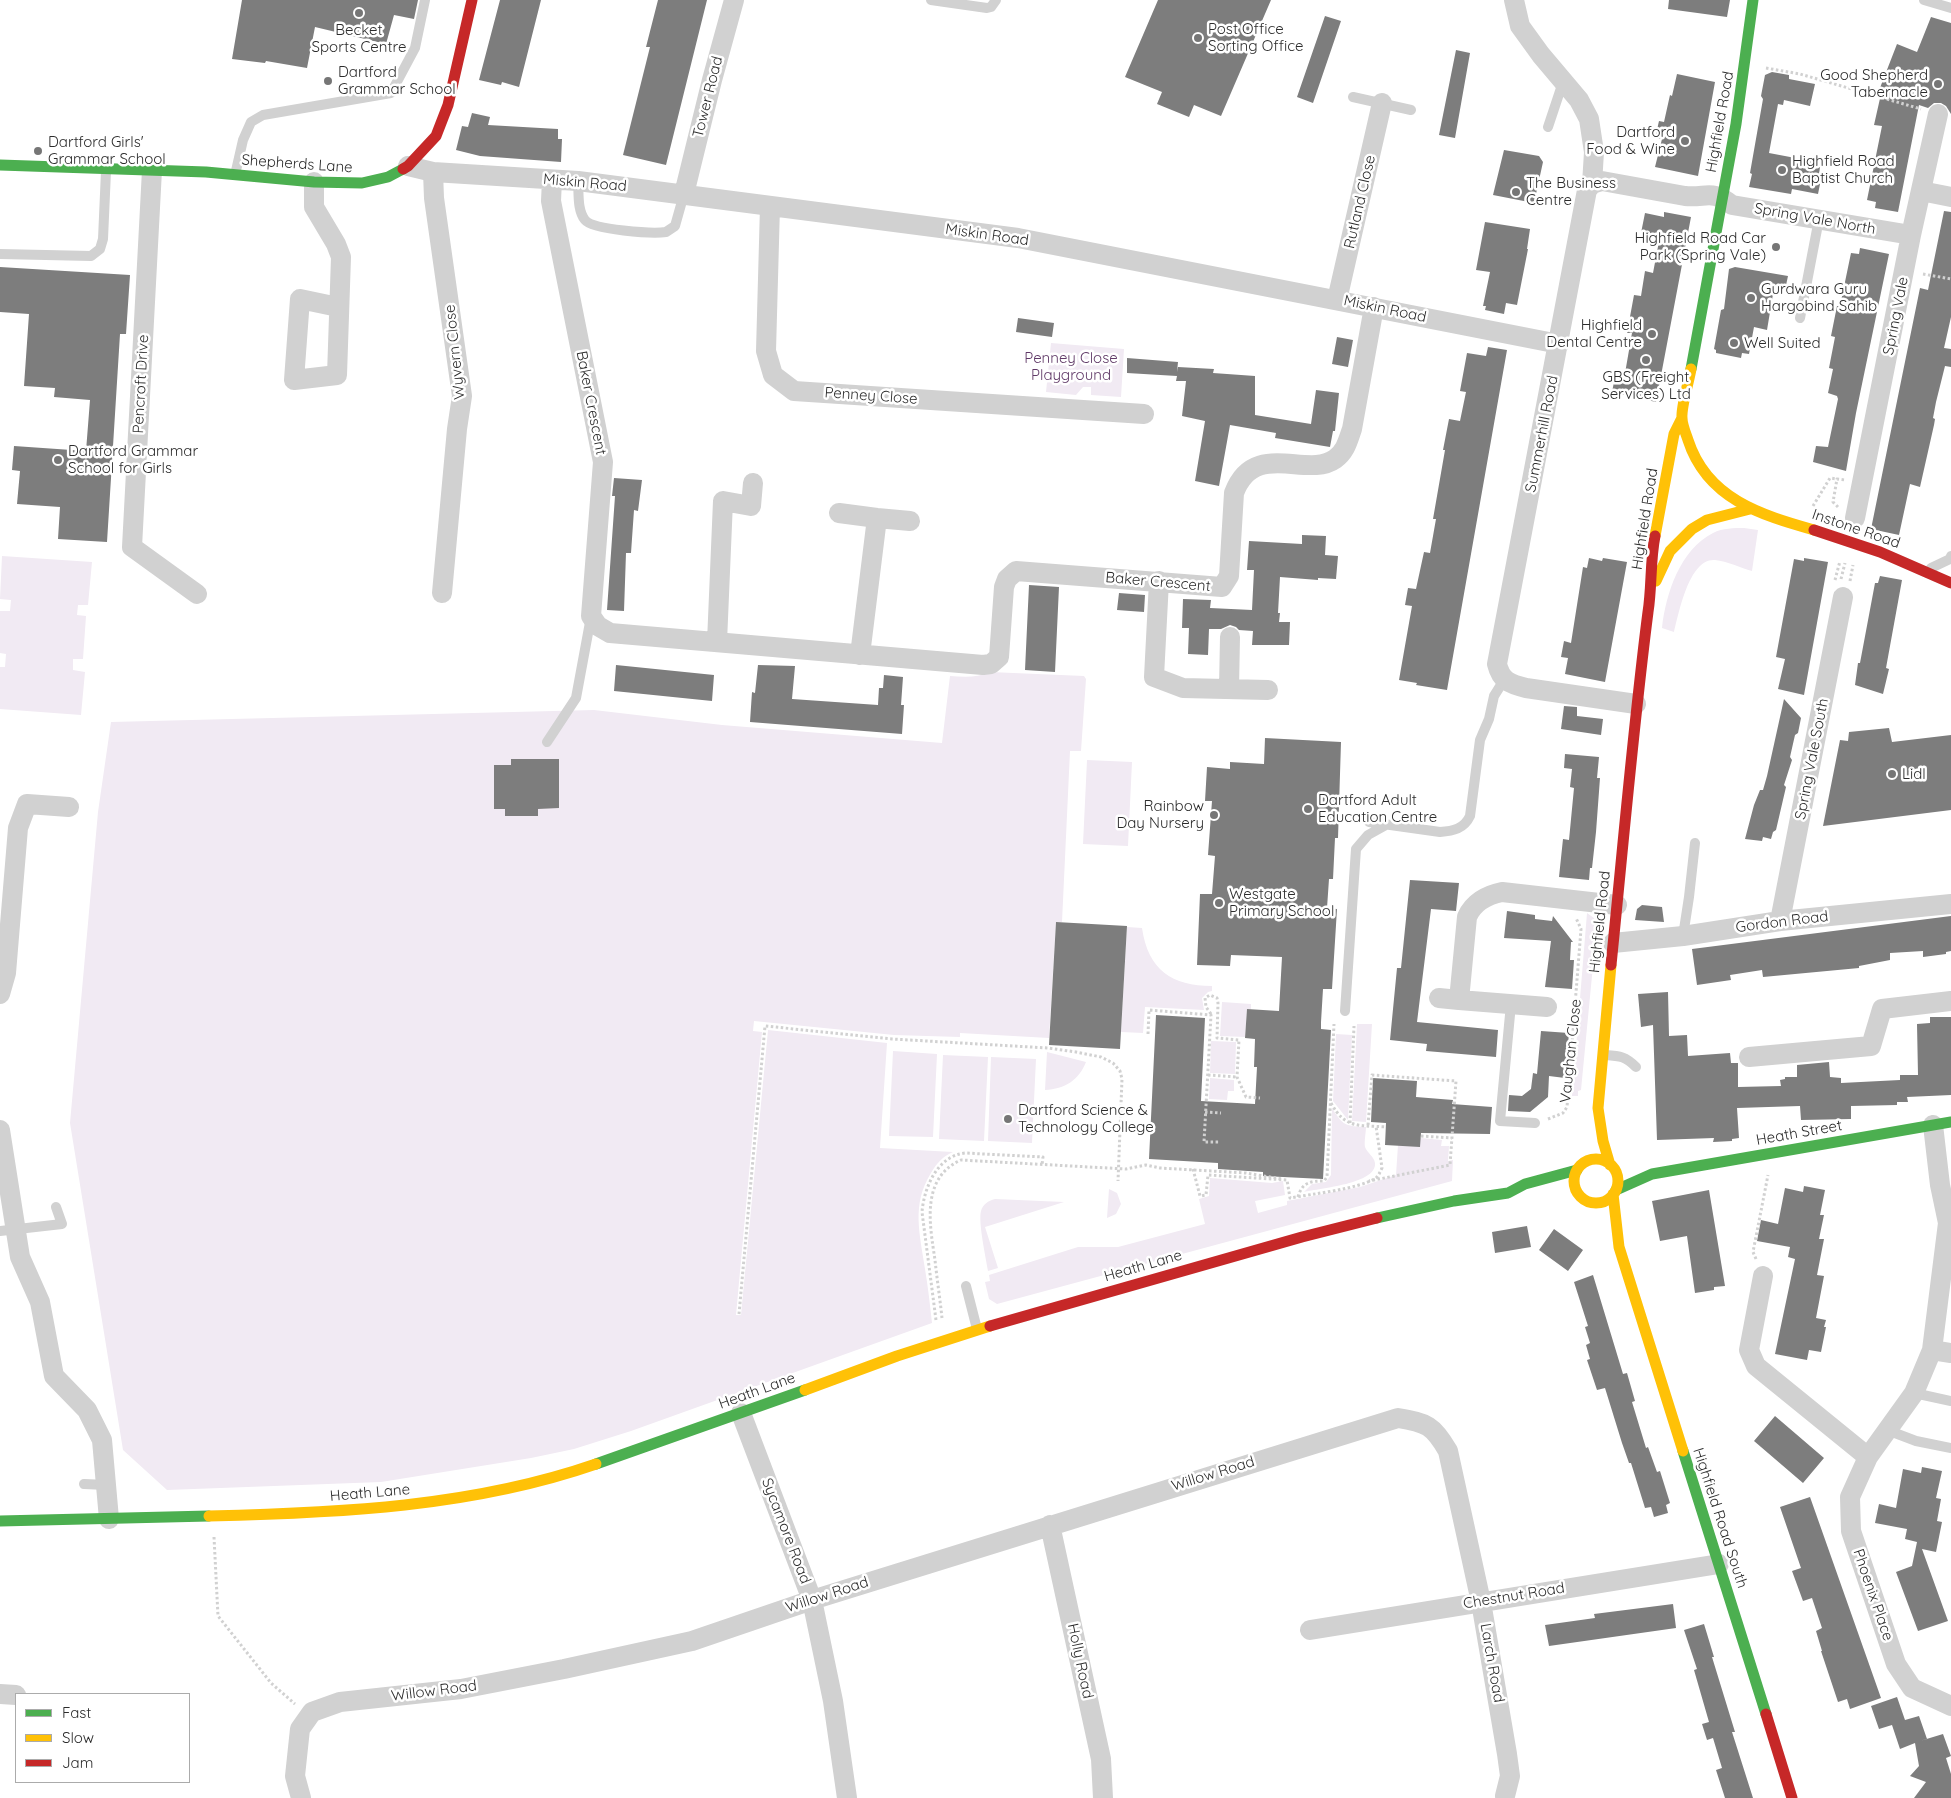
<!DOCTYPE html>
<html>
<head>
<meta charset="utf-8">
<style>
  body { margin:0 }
  #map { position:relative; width:1951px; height:1798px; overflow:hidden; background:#fff; font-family:Quicksand,sans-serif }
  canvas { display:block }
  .legend { position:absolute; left:15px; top:1693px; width:175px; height:90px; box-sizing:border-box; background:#fff; border:1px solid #ababab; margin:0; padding:6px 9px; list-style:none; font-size:15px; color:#2c2c2c }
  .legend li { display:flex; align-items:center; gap:10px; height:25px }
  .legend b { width:25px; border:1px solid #ababab }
</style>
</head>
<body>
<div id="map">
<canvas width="1951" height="1798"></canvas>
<ul class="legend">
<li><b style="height:6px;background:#4caf50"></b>Fast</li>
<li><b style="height:6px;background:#ffc107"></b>Slow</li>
<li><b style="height:6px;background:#c62828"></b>Jam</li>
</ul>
</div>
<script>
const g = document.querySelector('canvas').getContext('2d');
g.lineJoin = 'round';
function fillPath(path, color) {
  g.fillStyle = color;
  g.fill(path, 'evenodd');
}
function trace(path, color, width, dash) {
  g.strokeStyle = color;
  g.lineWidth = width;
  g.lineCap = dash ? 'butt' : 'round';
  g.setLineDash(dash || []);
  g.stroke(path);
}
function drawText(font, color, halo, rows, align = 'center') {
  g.font = font + ' Quicksand,sans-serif';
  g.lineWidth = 5;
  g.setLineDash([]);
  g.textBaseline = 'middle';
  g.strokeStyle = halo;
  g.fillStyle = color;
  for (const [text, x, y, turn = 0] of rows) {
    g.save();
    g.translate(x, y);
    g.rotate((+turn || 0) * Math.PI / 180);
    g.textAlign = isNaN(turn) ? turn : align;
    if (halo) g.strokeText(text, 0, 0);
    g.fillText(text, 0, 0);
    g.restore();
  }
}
const green = new Path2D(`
  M1051,343L1124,349L1121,397L1091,395V387H1083L1076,395L1046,392Z
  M1744,528L1758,530L1752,571C1741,568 1727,561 1715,560C1689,558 1679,613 1674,632L1662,628C1666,593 1680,550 1713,533C1723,528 1734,528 1744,528Z
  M2,556L92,562L88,605H78L77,615L86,616L83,659H73V670L85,672L81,715L0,709V667H5L6,654L0,653V611H10L11,600L0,599Z
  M990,672L1084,676L1086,679L1081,751H1070L1062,922H1056L1049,1038L960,1033V1037L894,1035L754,1021L753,1031L762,1032L736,1315H741L768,1030L887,1043L880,1148L953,1152C943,1156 936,1164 931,1173C911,1205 920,1234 925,1269C928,1287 930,1305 932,1323L631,1431L574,1449L531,1458L381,1482L167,1490L123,1450L70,1123L98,812L111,722L594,710L722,725L942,743L950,676C964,677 977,678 990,672Z
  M1087,760L1132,762L1128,846L1083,844Z
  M1587,913L1594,918L1597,924L1581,1090L1578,1091V1096H1572Z
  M1127,927L1142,928C1148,970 1172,986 1212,986V991L1208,992L1202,998L1204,1010L1145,1007L1143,1033L1121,1032Z
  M1222,1002L1251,1004V1009L1247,1010L1245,1037L1220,1036Z
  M1357,1024H1372L1366,1122L1352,1121Z
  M1336,1034L1352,1035L1348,1120L1333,1101Z
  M1211,1041L1236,1042L1235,1074L1210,1073Z
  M893,1051L937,1054L933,1137L889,1136Z
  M1047,1052L1086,1062C1079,1080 1065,1089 1045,1090Z
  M943,1055L988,1057L984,1141L939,1139Z
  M991,1057L1036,1059L1032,1143L988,1141Z
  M1210,1078L1234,1080V1091H1228L1227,1100L1209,1099Z
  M1332,1108C1343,1126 1346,1126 1366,1127C1366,1132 1364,1142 1365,1147C1367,1153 1374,1156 1375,1163C1377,1184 1320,1188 1304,1192L1312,1184L1326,1182L1331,1175Z
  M1421,1138L1442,1140L1441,1146H1449L1448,1161L1453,1160L1452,1181L997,1304L989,1299L985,1282L990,1281L989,1275L1078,1247H1118L1205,1224L1199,1199L1209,1196L1210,1178L1272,1183L1283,1181L1285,1195L1255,1201L1258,1213L1287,1205V1201L1360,1187L1396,1175L1398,1145Z
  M1109,1189L1117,1193L1121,1204L1116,1214L1107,1218Z
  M995,1199L1064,1202L985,1227L998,1268L988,1271C986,1258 978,1222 981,1211C983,1204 988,1201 995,1199Z`);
const building = new Path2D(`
  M242,0H418L414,19L394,15L386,44L315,27L307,68L266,61L265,63L232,59Z
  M500,0H541L519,87L502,82L501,85L479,80Z
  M658,0H707L666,165L623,155L650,47H646Z
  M1158,0H1271L1221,116L1194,105L1189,117L1157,104L1162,92L1125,77Z
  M1669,0H1730L1727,17L1668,9Z
  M1325,16L1341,21L1313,103L1297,97Z
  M1931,17L1951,23V114L1946,106L1941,103H1934L1928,108L1919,105L1898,212L1875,208L1876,202L1867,200L1882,126L1874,125L1881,94L1878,93L1897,44L1917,52Z
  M1456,50L1470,53L1455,138L1439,135Z
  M1772,72L1789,75V79L1815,84L1810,106L1784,100L1783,105L1778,104L1769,153L1806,160L1807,157L1821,160L1819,174H1822L1818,194L1792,189L1791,194L1749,187L1752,174L1750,173L1763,99L1761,96L1765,75Z
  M1677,74L1715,82L1698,176L1655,167L1662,139L1655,138L1659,121L1664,122L1670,95L1672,96Z
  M472,113L490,117L488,125L558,129V139H562L561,162L480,156L456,150L462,126L468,127Z
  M1504,150L1539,156L1543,162L1534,203L1493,195Z
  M1944,211L1951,212V317L1944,348L1951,349V367L1945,366L1936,402L1933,418L1935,419L1934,425L1920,487L1910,484L1899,535L1871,529L1920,288L1928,290Z
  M1664,212L1691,217L1656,402L1612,392L1615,377L1624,379L1632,333H1627L1634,295L1641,296L1645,271L1653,273L1660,236L1641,233L1645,213L1664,217Z
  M1485,222L1530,229L1527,249H1528L1517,305L1506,303L1504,314L1485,310L1486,306H1483L1490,272L1476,270Z
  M1860,248L1889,254L1856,413L1846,471L1813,462L1816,446L1828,447L1838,399L1837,396L1828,393L1833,369L1829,368L1835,337L1831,336L1837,306H1840L1851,253L1859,254Z
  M0,267L130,275L126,334H120L107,542L58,539L60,507L17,504L20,471L12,470L14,446L86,451L90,400L54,397L55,388L24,386L29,314L0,312Z
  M1735,267L1788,276L1785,290L1774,288L1767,330L1754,327L1749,354L1742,353L1741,358L1716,353V350L1714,349L1721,310L1724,309L1729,269Z
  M1018,318L1054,323L1052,337L1016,332Z
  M1337,337L1353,340L1348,367L1332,364Z
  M1488,347L1507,350L1447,690L1416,685L1417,683L1399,680L1412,606L1405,605L1408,588L1416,589L1424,552L1430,553L1436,519H1433L1445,450H1443L1449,419L1460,421L1466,392L1460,391L1467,353L1486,356Z
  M1127,358L1178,362L1177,372L1178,367L1214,369L1213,373L1255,376V415L1311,424L1316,390L1339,393L1335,431H1333L1330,447L1275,438L1276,433L1230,425L1219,486L1195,481L1205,421L1182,416L1186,381H1176L1177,376L1127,373Z
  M614,478L642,480L638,511L634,510L631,553H626L624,611L607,610L615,496H612Z
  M1302,535L1326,536L1325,555L1338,556L1336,579L1318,578V580L1280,577L1278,613H1280L1279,622H1290L1289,645H1252L1253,631L1239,630L1236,627L1230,625L1221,629H1209L1208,655L1188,654L1189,628H1182L1183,599L1211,600L1210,608L1252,610L1254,570H1247L1249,541L1302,544Z
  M1589,558L1602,561L1603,558L1627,562L1605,682L1565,674L1568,658L1561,657L1564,641L1571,643L1583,567L1587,568Z
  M1804,558L1828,562L1804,695L1778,689L1785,659L1776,657L1794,559L1804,561Z
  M1880,576L1902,580L1886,668L1889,669L1883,694L1855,685L1858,663H1860L1875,583H1878Z
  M1029,585L1059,587L1055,672L1025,670Z
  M1119,593L1145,595L1144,612L1117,610Z
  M616,665L714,675L712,701L614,691Z
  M758,665L795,666L792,699L878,705L879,688H883L884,675L903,677L901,705H904L902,734L750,722L752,692L755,693Z
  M1784,699L1801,718L1798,733L1795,735L1790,757L1792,760L1784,785L1786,787L1776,830L1773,832L1771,839L1763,837L1762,841L1745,839L1754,805L1760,790H1763L1767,776Z
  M1564,706L1577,707V716L1603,719L1601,735L1561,729Z
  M1889,728L1892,742L1951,735V810L1823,826L1840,740L1848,741L1849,732Z
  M1265,738L1341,742L1338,838H1335L1333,879H1329L1327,908L1337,909L1332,989H1323L1321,1022V1029L1331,1030L1323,1179L1263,1176V1172L1218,1169V1163L1149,1159L1156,1015L1205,1018L1201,1101L1255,1104L1257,1067H1254L1255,1039L1245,1038L1247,1009L1279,1011L1282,957L1231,955L1230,966L1197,965L1200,894H1212L1215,856L1208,855L1212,801H1205L1207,767L1230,769V762L1264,764Z
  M1565,754L1599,757L1597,778H1600L1596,832L1592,868H1590L1589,880L1559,877L1563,839L1569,840L1574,788L1570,787L1572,769L1564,768Z
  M511,759H559V808L538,809V816H505V809H494V765H511Z
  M1410,880L1459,883L1456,911L1431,909L1417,1022L1498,1030L1496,1057L1426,1051L1427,1044L1390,1040L1397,968H1401Z
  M1642,905L1662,907L1664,922L1635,920L1637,909Z
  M1507,911L1535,915V919L1552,921L1553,916L1573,942H1571L1570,960H1574L1572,989L1545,987L1551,941L1504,938Z
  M1951,916V951L1946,952V954L1923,957V951L1890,953V960L1859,966V968L1763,977L1762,970L1730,975L1731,980L1697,985L1692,949Z
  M1056,922L1127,926L1120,1049L1049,1045Z
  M1668,992L1669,1036L1687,1035L1688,1056L1730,1053L1731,1063H1738V1087L1781,1086L1780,1080L1785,1079V1077H1797V1065L1829,1062L1830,1077L1841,1078V1083L1900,1080V1075H1918L1917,1024L1930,1023V1017H1951V1095L1907,1097L1908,1102H1897V1105L1851,1106V1119L1801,1120L1800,1106L1737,1108L1739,1138L1732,1139V1141L1713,1142L1714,1138L1657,1140L1653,1025L1641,1027L1638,994Z
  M1541,1031L1569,1033L1565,1078L1549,1076L1548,1097L1530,1112L1508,1111L1509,1095L1522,1096L1531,1089L1533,1073L1537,1074Z
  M1373,1078L1417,1081L1416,1097L1453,1100L1452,1104L1492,1107L1490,1134L1421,1133L1420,1147L1385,1145L1386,1123L1371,1122Z
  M1804,1186L1825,1190L1820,1215H1824L1819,1239H1824L1817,1275L1824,1276L1816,1318L1826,1320L1824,1327H1826L1821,1352L1809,1350L1807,1360L1775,1354L1795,1259L1788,1257L1790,1247L1757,1241L1761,1220L1778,1224L1785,1188L1803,1192Z
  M1709,1190L1725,1286L1714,1287V1290L1695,1293L1687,1236L1660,1241L1652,1201Z
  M1527,1226L1531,1247L1495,1253L1492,1232Z
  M1554,1229L1583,1250L1568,1271L1539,1250Z
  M1593,1275L1623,1374L1627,1373L1635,1401L1632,1402L1646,1448L1648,1447L1657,1472L1660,1471L1670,1503L1666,1505L1668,1513L1654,1517L1651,1507L1645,1508L1631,1463H1629L1622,1443L1605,1388L1597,1390L1587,1360L1590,1359L1586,1345L1590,1343L1585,1327L1588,1326L1574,1282Z
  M1775,1416L1824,1458L1803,1483L1754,1441Z
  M1922,1467L1942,1471L1936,1498L1941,1499L1937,1521L1942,1522L1936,1552L1922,1549L1948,1621L1918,1631L1896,1572L1912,1566L1917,1542L1905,1539L1907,1529L1875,1523L1879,1504L1896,1508L1903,1469L1921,1473Z
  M1810,1497L1881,1698L1850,1709L1847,1699L1838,1702L1821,1651H1822L1816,1631L1822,1628L1812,1598L1803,1601L1792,1571L1801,1568L1780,1507Z
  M1673,1604L1676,1628L1549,1646L1545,1625L1595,1618L1594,1614Z
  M1704,1624L1714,1657H1712L1735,1732H1732L1753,1798H1725L1716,1770L1722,1768L1713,1738L1707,1740L1702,1724L1709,1722L1694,1670L1697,1669L1684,1630Z
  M1897,1697L1905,1720L1919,1716L1927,1739L1920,1741L1943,1734L1951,1756L1946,1758L1951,1774V1798H1914L1926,1782L1910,1776L1919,1766L1915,1743L1900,1749L1892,1725L1879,1729L1871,1706Z`);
const path = new Path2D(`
  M1766,68L1800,74L1921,109
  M1923,274L1951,279
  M1813,506L1830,478L1837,479
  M1838,507L1833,502L1837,479L1845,480
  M1841,579L1845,563
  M1835,580L1840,561
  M1850,581L1853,565
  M1211,1014L1206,1007L1205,998L1210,995L1217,998L1218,1003L1217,1038L1239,1040L1237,1077L1246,1097L1260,1098
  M1148,1034L1149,1010L1211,1015L1204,1142H1219
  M1208,1075L1237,1077
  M1331,1103C1345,1129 1359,1125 1386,1127
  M1205,1112L1221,1113
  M1548,1119L1563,1113L1567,1107L1581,929L1576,918
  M1350,1123L1354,1026
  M1368,1125L1372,1075L1456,1081L1450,1165L1369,1181
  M1421,1136L1452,1138
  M1193,1169L1200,1196L1206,1195L1208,1175L1287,1180L1290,1198C1311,1194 1359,1189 1376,1178C1379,1175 1380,1172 1382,1168L1376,1126
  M1298,1197C1302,1182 1311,1181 1324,1181L1327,1177L1334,1024
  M1756,1259L1753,1252L1768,1175
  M739,1314L765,1026L892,1039L1048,1048L1076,1052L1101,1057L1113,1063L1120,1071L1122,1079L1118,1181
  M942,1318C940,1299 937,1279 935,1260C930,1226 920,1178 961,1160L1126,1169L1146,1165L1160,1168L1246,1173L1282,1179
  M936,1320L922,1212C924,1188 937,1156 965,1153L1043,1157L1042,1165
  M214,1537L218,1616L271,1683L295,1704`);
const lane = new Path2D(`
  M931,0L987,8L991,7L996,0
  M1924,0L1951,8
  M1353,97L1411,110
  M1548,127L1563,82
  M235,175L243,140L251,122L263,115L391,93L415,48L425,0
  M578,181C579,193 577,210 585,220C593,230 653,234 666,232L675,226L684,194
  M0,254L91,256L100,249L103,239L106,171
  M1800,318L1819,219
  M1931,568L1950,559L1951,556
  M547,742L576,698L591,617
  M1369,822L1440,832C1453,831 1464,829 1470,816L1480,740L1489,719L1494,696L1504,680
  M1683,936L1689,897L1695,843
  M1511,1004L1500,1121L1535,1123
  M1345,1011L1356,849L1368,835L1386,825
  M1604,1055C1620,1056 1625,1056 1636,1067
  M0,1231L62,1224L56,1207
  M966,1286L977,1329
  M1914,1393L1951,1401
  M1887,1430L1916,1441L1951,1448
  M84,1484L107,1485`);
const street = new Path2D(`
  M1514,0L1520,26L1541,55L1579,100L1589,119L1594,152L1592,184
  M408,166L433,172L578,181L1018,238L1559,344
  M152,170L132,547L197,594
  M433,172L434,198L462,396L457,429L442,593
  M552,180L551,201L603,462L591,616L598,626L610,633L983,665L991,664L999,657L1004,587L1007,579L1016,571L1222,587L1229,576L1234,493C1254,439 1307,479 1335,459C1346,451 1348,440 1352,429L1374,307
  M314,182V207L336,244L341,257L337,375L294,380L300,299L338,307
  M1921,191L1951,197
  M684,194L712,80L734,0
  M770,206L766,351L773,375L794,391L1144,414
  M1337,300L1382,103
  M839,513L877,518L910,521
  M1855,518L1911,235L1938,114
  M1159,581L1154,677L1183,688L1268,690
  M717,642L723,501L751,506L753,483
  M860,655L877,518
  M1229,689L1230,637
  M1636,704L1526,688C1510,684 1501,681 1497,664L1587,190L1592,184L1602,181L1685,196C1707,198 1712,189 1732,205L1911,235
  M1780,921L1843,597
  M1613,943L1683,936L1780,921L1951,904
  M0,994L6,973L18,828L27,804L69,807
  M1439,998L1459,1000
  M1547,1007L1459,1000L1467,917C1473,903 1487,895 1502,892L1617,905
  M1749,1057L1871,1046L1882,1009L1951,1001
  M0,1130L20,1257L40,1302L54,1376L87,1410L102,1440L109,1519
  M1763,1276L1749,1350L1756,1366L1868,1457L1850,1497L1851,1531L1896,1664L1912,1688L1951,1706
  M1932,1350L1951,1353
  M741,1413L812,1600L833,1701L847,1798
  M1868,1457L1914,1393L1932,1350L1948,1223L1940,1185L1933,1125
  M1050,1525L1101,1759L1103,1798
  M1310,1630L1719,1564
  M0,1694L16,1695
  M301,1798L295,1776L300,1729L312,1712L340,1702L461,1689L564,1669L692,1641L812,1600L1398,1418C1427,1423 1433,1425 1448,1451L1481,1602L1507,1754L1510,1776L1505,1796`);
const fast = new Path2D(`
  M0,165L206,172L314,182L362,183L388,177L403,169
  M1691,369L1736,124L1753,0
  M1616,1190L1652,1174L1951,1122
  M1377,1218L1454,1201L1508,1193L1525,1184L1577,1170
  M1683,1451L1766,1714
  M596,1464L805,1390
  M0,1521L209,1516`);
const slow = new Path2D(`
  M1691,369C1689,382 1681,406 1682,418C1682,425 1686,434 1688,440C1707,499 1761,515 1814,530
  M1655,536L1674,434L1682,418
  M1656,581L1670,551L1692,529L1707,520L1750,509
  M1574 1181a22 22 0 1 1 44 0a22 22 0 1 1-44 0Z
  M1610,1165L1603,1141L1598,1108L1611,965
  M1613,1194L1619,1247L1683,1451
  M805,1390L897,1356L990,1326
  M209,1516C339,1513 472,1507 596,1464`);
const jam = new Path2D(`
  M403,169L408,166L436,136L448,105L472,0
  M1814,530L1880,552L1951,583
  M1611,965C1623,847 1633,729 1648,612C1652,587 1650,561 1655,536
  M990,1326L1302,1237L1377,1218
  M1766,1714L1792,1798`);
const markers = [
  [359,13,5,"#767676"],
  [1198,38,5,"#767676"],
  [328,81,5,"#767676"],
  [1938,84,5,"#767676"],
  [1685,141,5,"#767676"],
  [38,151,5,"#767676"],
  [1782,170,5,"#767676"],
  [1516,192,5,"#767676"],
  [1776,247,5,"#767676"],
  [1751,298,5,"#767676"],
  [1652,334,5,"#767676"],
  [1734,343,5,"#767676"],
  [1646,360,5,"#767676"],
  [58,460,5,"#767676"],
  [1892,774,5,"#767676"],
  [1308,809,5,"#767676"],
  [1214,815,5,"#767676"],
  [1219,903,5,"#767676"],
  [1008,1119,5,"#767676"]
];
const poiNames = [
  ["Post Office",1208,29],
  ["Sorting Office",1208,46],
  ["Becket",359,30,"center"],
  ["Sports Centre",359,47,"center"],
  ["Dartford",338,72],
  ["Grammar School",338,89],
  ["Good Shepherd",1928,75,"right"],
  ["Tabernacle",1928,92,"right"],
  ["Dartford",1675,132,"right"],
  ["Food & Wine",1675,149,"right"],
  ["Dartford Girls'",48,142],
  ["Grammar School",48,159],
  ["Highfield Road",1792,161],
  ["Baptist Church",1792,178],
  ["The Business",1526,183],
  ["Centre",1526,200],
  ["Highfield Road Car",1766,238,"right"],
  ["Park (Spring Vale)",1766,255,"right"],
  ["Gurdwara Guru",1761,289],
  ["Hargobind Sahib",1761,306],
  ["Highfield",1642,325,"right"],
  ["Dental Centre",1642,342,"right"],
  ["Well Suited",1744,343],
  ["GBS (Freight",1646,377,"center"],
  ["Services) Ltd",1646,394,"center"],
  ["Dartford Grammar",68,451],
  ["School for Girls",68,468],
  ["Lidl",1902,774],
  ["Dartford Adult",1318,800],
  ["Education Centre",1318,817],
  ["Rainbow",1204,806,"right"],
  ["Day Nursery",1204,823,"right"],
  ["Westgate",1229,894],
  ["Primary School",1229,911],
  ["Dartford Science &",1018,1110],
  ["Technology College",1018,1127]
];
const streetNames = [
  ["Tower Road",708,97,-76],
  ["Highfield Road",1720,122,-80],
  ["Shepherds Lane",297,164,4],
  ["Miskin Road",585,183,5],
  ["Rutland Close",1360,202,-77],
  ["Spring Vale North",1815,219,10],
  ["Miskin Road",987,235,8],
  ["Miskin Road",1385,309,12],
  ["Spring Vale",1896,316,-79],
  ["Wyvern Close",455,352,-96],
  ["Pencroft Drive",141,384,-87],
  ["Penney Close",871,396,4],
  ["Baker Crescent",591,403,79],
  ["Summerhill Road",1542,434,-79],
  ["Highfield Road",1645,519,-81],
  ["Instone Road",1856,529,19],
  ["Baker Crescent",1158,582,5],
  ["Spring Vale South",1812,759,-79],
  ["Highfield Road",1600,922,-84],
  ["Gordon Road",1782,922,-7],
  ["Vaughan Close",1571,1051,-84],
  ["Heath Street",1799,1133,-10],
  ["Heath Lane",1143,1266,-16],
  ["Heath Lane",757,1391,-20],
  ["Willow Road",1213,1474,-17],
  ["Heath Lane",370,1493,-5],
  ["Highfield Road South",1720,1518,72],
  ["Sycamore Road",786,1531,69],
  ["Willow Road",827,1595,-18],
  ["Phoenix Place",1873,1595,71],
  ["Chestnut Road",1514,1596,-9],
  ["Holly Road",1080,1661,78],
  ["Larch Road",1492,1663,80],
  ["Willow Road",434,1691,-7]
];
const parkNames = [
  ["Penney Close",1071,358],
  ["Playground",1071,375]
];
fillPath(green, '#f1eaf3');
fillPath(building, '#7d7d7d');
trace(path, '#d1d1d1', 3, [2.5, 2.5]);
trace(lane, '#d1d1d1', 10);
trace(street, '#d1d1d1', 20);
trace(fast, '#4caf50', 11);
trace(slow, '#ffc107', 11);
trace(jam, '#c62828', 11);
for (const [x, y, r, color] of markers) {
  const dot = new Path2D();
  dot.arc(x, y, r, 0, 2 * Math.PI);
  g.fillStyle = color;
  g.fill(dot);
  trace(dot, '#fff', 2);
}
drawText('15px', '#2c2c2c', '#fff', poiNames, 'left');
drawText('15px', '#2c2c2c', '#fff', streetNames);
drawText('15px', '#603967', '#fff', parkNames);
</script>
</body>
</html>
